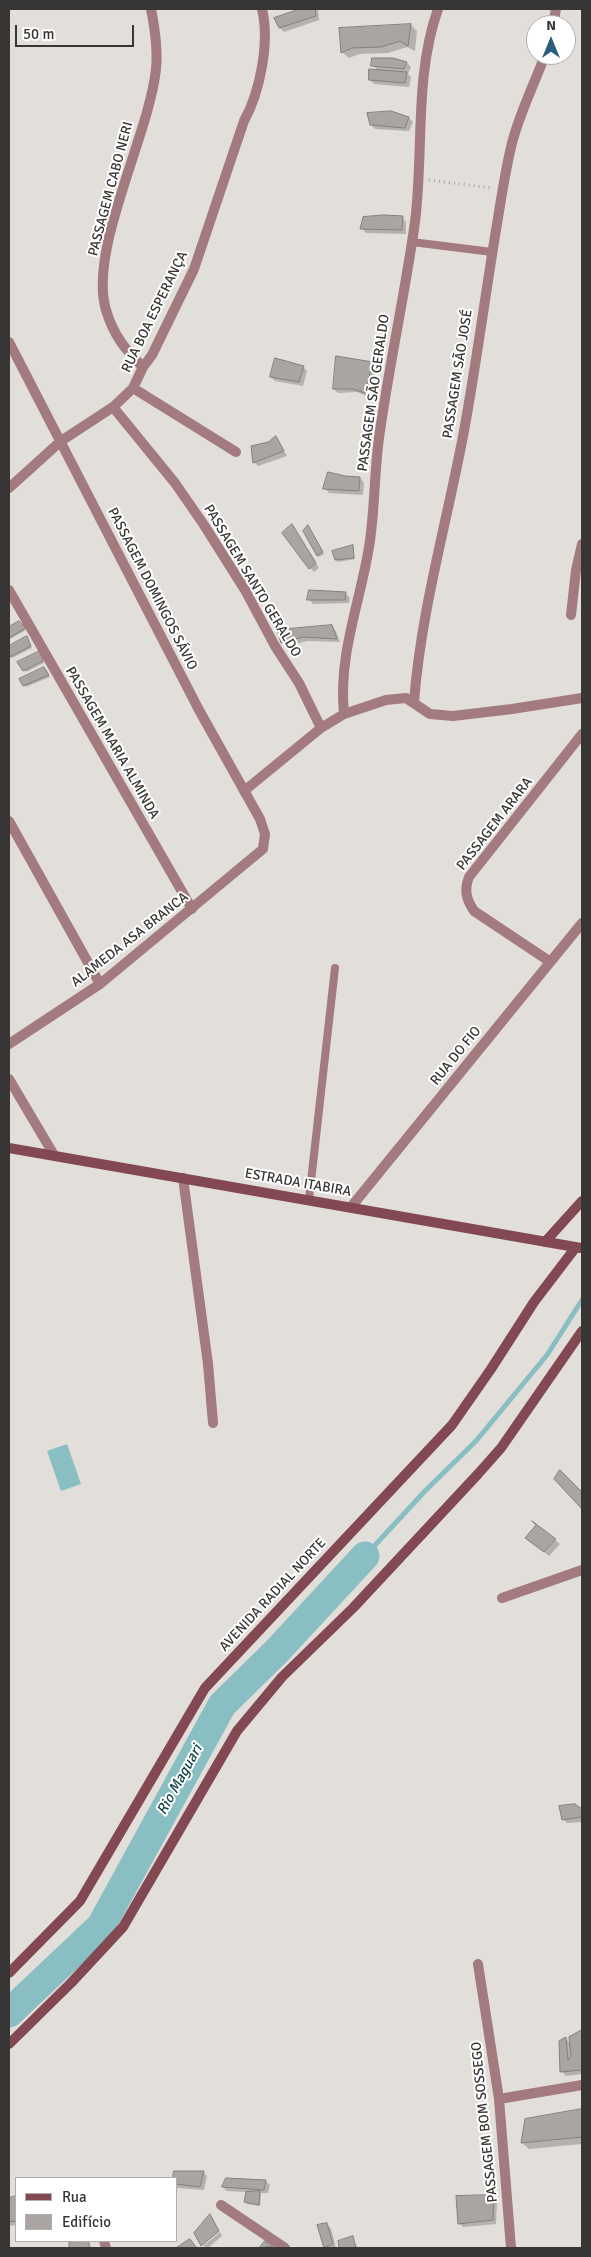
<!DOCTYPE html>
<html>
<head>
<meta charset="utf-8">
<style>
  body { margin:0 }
  #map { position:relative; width:591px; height:2257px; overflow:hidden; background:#e2deda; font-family:Signika,sans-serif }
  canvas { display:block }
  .frame { position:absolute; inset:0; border:10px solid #373634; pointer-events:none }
  .legend { position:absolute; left:15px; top:2177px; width:162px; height:65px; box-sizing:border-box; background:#fff; border:1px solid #afafae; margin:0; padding:6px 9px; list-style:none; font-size:15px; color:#373634 }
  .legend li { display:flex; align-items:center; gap:10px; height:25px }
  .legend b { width:25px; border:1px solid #afafae }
  .north { position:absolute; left:526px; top:15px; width:50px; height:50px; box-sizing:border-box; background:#fff; border:1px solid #afafae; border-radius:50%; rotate:0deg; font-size:14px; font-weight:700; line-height:20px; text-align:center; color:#373634 }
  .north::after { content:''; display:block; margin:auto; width:18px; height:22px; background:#2b5e7b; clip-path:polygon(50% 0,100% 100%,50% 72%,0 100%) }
  .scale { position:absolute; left:15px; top:25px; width:119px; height:22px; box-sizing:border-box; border:2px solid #373634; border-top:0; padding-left:6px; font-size:15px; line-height:18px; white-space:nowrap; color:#373634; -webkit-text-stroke:4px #fff; paint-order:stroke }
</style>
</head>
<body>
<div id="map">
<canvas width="591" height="2257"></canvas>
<div class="frame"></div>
<ul class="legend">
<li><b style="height:6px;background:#834952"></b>Rua</li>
<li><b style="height:14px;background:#aaa5a3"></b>Edifício</li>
</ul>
<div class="north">N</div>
<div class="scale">50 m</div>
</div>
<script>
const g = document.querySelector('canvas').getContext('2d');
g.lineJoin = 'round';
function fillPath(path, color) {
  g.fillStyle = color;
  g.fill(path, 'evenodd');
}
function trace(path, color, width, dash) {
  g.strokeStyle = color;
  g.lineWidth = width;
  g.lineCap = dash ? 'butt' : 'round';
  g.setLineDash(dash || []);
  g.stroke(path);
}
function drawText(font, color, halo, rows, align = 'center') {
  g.font = font + ' Signika,sans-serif';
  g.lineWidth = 4;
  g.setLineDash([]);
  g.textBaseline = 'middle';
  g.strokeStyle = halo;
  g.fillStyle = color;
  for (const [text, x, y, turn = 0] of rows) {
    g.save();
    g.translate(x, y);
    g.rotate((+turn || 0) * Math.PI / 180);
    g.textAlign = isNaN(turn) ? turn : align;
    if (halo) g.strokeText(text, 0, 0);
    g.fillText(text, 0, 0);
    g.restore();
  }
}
const water = new Path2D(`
  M67,1444L81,1484L61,1491L47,1451Z`);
const shadow = new Path2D(`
  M304,9H318L319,20L284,32L280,28L276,18Z
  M411,25L417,31L415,51L407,47L388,53L359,54L349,58L342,52L341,29Z
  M393,59L407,63L411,67L408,74L411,77L409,87L374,84L370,80L378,71L373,65Z
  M391,113L409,118L413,122L409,131L375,129L371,125Z
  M402,218L406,222V234L366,233L362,228Z
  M372,364L376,368L369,397L357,392L338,393L334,389Z
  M303,367L307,371L303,386L275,381L271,377Z
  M276,438L287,456L258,466L254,462L268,443Z
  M345,478H360L364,483L363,495L329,493L325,489Z
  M292,525L319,568L314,572L310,568Z
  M309,527L324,554L319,557L318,555Z
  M352,546L355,559L338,562L336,560Z
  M346,594L350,598L349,603L313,604L309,599Z
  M19,622L26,630L10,639L9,628Z
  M332,627L336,631L340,642L308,641L287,646L282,642Z
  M27,638L32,648L12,658L9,653V648Z
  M41,655L44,663L26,672L24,670Z
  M45,670L50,677L26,687L24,685Z
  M537,1526L560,1544L549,1556L531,1542Z
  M575,1805L582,1810V1822L567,1823L563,1819Z
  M582,2032V2074L566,2076L561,2071L566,2039L571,2044L570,2038Z
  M582,2110V2144L529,2149L522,2143L526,2120Z
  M175,2172H203L207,2176L204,2190L177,2188L176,2178H174Z
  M226,2179L266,2181L270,2185L268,2193H261L260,2206L247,2204L245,2202L247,2192L227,2191L223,2187Z
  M493,2197L497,2201L496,2224L463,2227L459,2223Z
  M15,2198L16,2225L9,2226V2200Z
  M327,2224L331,2229L336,2248H325L319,2226Z
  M220,2232L222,2236L208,2248L203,2246Z
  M352,2238L358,2248H341L339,2242Z
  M81,2241H89L91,2248H70V2244Z
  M266,2243L274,2248H261Z`);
const stream = new Path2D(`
  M365,1556L425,1491L476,1441L547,1355L582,1300`);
const river = new Path2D(`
  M9,2013L101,1926L222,1705L277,1651L365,1556`);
const building = new Path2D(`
  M300,9H315L316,16L279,28L274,18Z
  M411,24L408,46L400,41L381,47L352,48L341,53L339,28Z
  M372,58H393L407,62L404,69L371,66Z
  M369,69L407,72L405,83L369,80Z
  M391,111L409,117L405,128L370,125L367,113Z
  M384,215L403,216L402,230L360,229L363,217Z
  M336,356L373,362L365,393L352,389H333Z
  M275,358L304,366L299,382L270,377Z
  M276,436L284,451L253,463L251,446L268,442Z
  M328,472L345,476L360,477L359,491L323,489Z
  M292,524L316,563L309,569L282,533Z
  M308,525L323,552L317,556L303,531Z
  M353,545L354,558L335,560L332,551Z
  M309,590L346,592L345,600H307Z
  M19,621L26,628L9,638V627Z
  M332,625L337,639L303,637L281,643L277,630Z
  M27,636L31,646L10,657L9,646Z
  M40,651L43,661L23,671L17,662Z
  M44,667L49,675L23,686L19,679Z
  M560,1470L582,1492V1509L554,1479Z
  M532,1521L556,1539L544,1552L525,1538L536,1525Z
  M575,1804L582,1809V1817L562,1820L559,1806Z
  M582,2030V2070L560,2072L559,2041L566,2037L568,2060L571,2056L569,2037Z
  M582,2109V2137L521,2143L525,2119Z
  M174,2171H204L200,2187L176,2184V2178H173Z
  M226,2178L266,2180L264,2190L222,2187Z
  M260,2191L259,2205L244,2202L246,2192Z
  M494,2195L493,2220L458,2224L456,2196Z
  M16,2196V2221L9,2222V2198Z
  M210,2214L219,2231L201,2246L194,2233Z
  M327,2223L333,2244L324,2248L317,2225Z
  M353,2236L356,2248H339L338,2241Z
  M190,2239L197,2248H176Z
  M76,2241H88L90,2248H69V2243Z
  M265,2241L274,2246L259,2248Z`);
const path = new Path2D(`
  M429,180L492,188`);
const lane = new Path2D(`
  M412,242L492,252
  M309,1199L335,968`);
const street = new Path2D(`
  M553,25L556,9
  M9,342L199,710L260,819L265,834L263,849L100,984L9,1044
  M143,367C125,350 113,334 106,310C88,250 149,136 156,69C158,49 155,29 151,9
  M133,388L236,452
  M113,407L175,483L204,525L245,590L275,646L299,683L321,728
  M9,488L61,441L113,407L133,388L143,367L152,355L194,269L244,121C260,92 270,42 262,9
  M9,590L192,909
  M571,615L576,570L582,544
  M414,702C421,610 447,522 464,431C477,360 486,289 498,218C502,193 506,167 512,143C520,112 534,85 545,55
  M344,714C338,655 360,603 369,547C375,511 374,474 379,438C389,365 405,294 415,222C424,151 414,77 438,9
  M244,791L321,728L344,714L386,700L406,698L430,714L453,716L512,709L582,698
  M9,821L100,984
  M549,961L474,911C466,899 464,890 469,877L582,734
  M9,1079L54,1155
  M183,1178L208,1364L213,1423
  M351,1207L582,923
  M502,1598L582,1570
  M478,1964L499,2099L511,2248
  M499,2099L582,2085
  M221,2205L285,2248
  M104,2241L106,2248`);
const secondary = new Path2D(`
  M9,1148L581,1248
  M545,1242L582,1201
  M9,1973L80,1901L205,1688L452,1425L491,1369L534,1302L576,1247
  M9,2044L71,1983L123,1927L237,1731L282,1677L353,1608L478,1474L501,1448L582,1331`);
const streetNames = [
  ["PASSAGEM CABO NERI",111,189,-75],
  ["RUA BOA ESPERANÇA",155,312,-64],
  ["PASSAGEM SÃO JOSÉ",458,374,-81],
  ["PASSAGEM SÃO GERALDO",374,393,-82],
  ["PASSAGEM SANTO GERALDO",252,581,59],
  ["PASSAGEM DOMINGOS SÁVIO",152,589,63],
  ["PASSAGEM MARIA ALMINDA",112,743,60],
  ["PASSAGEM ARARA",495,824,-52],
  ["ALAMEDA ASA BRANCA",130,940,-38],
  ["RUA DO FIO",456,1056,-51],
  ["ESTRADA ITABIRA",298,1183,10],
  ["AVENIDA RADIAL NORTE",273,1595,-47],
  ["PASSAGEM BOM SOSSEGO",485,2122,-96]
];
const waterNames = [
  ["Rio Maguari",180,1780,-61]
];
fillPath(water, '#89bec2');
fillPath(shadow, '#0003');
trace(stream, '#89bec2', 5);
trace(river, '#89bec2', 29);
fillPath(building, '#aaa5a3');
trace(building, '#847f7d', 1);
trace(path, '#a9a6a2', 3, [1, 4]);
trace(lane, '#a37a7e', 8);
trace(street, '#a37a7e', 10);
trace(secondary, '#834952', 10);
drawText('14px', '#373634', '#fff', streetNames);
drawText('italic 15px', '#144548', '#fff', waterNames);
</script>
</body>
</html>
